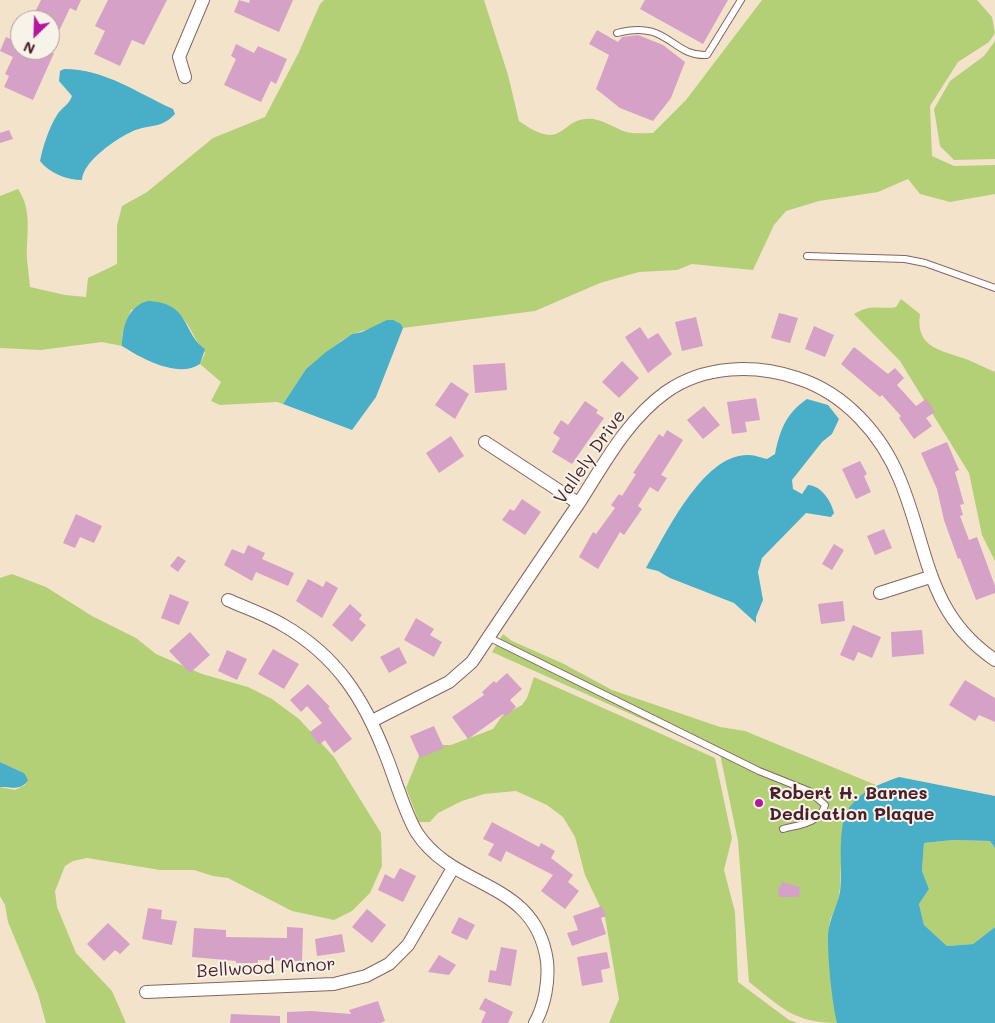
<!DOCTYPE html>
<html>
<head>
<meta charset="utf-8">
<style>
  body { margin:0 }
  #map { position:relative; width:995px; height:1023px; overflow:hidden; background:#f4e3cb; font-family:Mali,sans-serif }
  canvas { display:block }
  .north { position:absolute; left:10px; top:10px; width:50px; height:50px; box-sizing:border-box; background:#f7f3e8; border:1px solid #b29e9c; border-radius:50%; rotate:204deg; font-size:14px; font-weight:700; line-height:20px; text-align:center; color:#4a1f2b }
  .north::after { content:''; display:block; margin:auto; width:18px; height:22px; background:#b5179e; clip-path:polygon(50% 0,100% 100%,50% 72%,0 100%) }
</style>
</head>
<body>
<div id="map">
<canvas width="995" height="1023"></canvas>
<div class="north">N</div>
</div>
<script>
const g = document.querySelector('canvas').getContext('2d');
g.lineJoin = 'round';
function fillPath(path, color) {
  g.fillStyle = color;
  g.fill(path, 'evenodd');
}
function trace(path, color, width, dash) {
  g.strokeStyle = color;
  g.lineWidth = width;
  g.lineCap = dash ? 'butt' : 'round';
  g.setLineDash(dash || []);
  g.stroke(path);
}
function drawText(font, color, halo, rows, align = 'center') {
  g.font = font + ' Mali,sans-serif';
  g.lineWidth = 4;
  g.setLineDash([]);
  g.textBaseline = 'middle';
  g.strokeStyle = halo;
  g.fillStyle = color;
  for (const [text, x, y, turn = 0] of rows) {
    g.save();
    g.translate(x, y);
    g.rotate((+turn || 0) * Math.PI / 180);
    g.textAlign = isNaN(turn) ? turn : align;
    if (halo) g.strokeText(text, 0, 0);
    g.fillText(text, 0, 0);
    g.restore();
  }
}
const green = new Path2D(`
  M324,0H484L508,75L519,121C567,155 559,115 593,119C605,121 615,128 626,132C634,134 645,133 653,133L686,100L762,0H977L992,17L995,33L989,42L958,62L930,106L932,156L954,166L995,165V194L950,202L920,194L908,179L878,192L819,201L786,211L774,225L753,270L692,264L677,270L639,272L600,283L535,311L403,328L401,324L372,328L352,334L341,341L306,369L283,404L277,402L220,405L211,401L221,382L200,364L205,353C184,325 193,317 156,302L131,310L122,335V346L102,342L41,350L0,348V196L18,189C33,211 26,235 27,259C28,268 29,278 30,287L65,295L86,297L88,278L117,264V226L122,206L147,192L213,138L265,117L299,52L320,4Z
  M995,41V159L954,160L940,146L934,109L950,81L984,56Z
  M901,299L920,314C915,348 941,350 966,359C976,363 985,368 995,372V561L982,535L969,473L900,361L854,314C872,303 878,310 896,307Z
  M12,574L46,587L92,616L136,638L156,654L202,674L248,687L272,699L299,719L334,757L381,833L382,866L370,893L352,911L334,920L292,911L228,878L213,876L194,870H160L87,858L73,861L65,866L55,891L57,907L76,953L112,991L126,1023H46L38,994L8,922L5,905L0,896V787L15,790L25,785L24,773L0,762V578Z
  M503,634L512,641L562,663L612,690L720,727L745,731L876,785L852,804L842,835L840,888L838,902L830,920L828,939L837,1023C794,1023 781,1007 749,982L738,841L720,754L492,652Z
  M534,677L715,758L732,838L724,870L735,912L738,982L789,1020L798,1023H609L619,999L605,917L585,875L575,837L563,817L547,805L516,791L484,794L462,801L438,813L430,822H419L406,788L419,756L442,745H451L493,729L502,716L522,705L527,698Z
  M953,840L990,841L995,848V927L973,944L947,946L924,925L919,904L929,889L922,871L924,843Z`);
const water = new Path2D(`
  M64,69C105,69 137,93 173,109L175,114C161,129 150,124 133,131C116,139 83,161 82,180C67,180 49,173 40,161C43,146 49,128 57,115C62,107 69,105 72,96L59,81L60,71Z
  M148,301C191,303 182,333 205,349L200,364C178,379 141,358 122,346C122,327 128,306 148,301Z
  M387,320H393L401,324L403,328L376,397L352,430L283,404L306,369L326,352L352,334L362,332Z
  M807,399L828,405L839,419L832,434L822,442L792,480L793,489L802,494L808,485C822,486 831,501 834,513L831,517L806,513L762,558L758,572L763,600L756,617V623L734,603L670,578L658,571L646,568C666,534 703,453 749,455C755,455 762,458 767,459L775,454C780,430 786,413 807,399Z
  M0,762L24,773L28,780C20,792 12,786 0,787Z
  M899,777L995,796V848L990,841L953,840L924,843L922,871L929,889L919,904L924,925L947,946L973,944L995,927V1023H837C832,1002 828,962 828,940C827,922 837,908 840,892C844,867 834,822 853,803C865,789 882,783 899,777Z`);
const building = new Path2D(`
  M41,0H81L76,11L70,8L59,31L50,26V20H31Z
  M108,0H167L144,45L132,40L120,66L94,54L105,31L95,26Z
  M239,0L249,3L250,0H293L279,32L234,12Z
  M645,0H728L703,44L640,9Z
  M597,30L618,42L622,37L638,35L663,45L685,62L671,98L653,121L620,108L596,89L609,55L589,44Z
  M6,37L20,43V50H46L54,53L33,100L4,87L9,76L5,74L13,57L0,51Z
  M236,44L254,53L258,46L287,59L276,84L271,81L261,102L224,85L236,59L231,56Z
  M9,130L13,139L0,143V133Z
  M779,313L798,318L790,343L771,338Z
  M696,317L703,346L682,351L675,322Z
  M814,326L834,335L825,357L805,349Z
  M640,327L648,339L658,333L672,354L648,373L625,337Z
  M854,347L888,374L895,368L904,378L897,385L916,406L926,399L935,412L926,418L932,426L914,439L899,418L901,416L882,395L880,397L841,364Z
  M622,361L639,378L619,398L602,382Z
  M505,363L507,390L475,393L473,365Z
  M451,382L469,394L455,419L435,405Z
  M756,398L760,420L745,422L747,432L732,434L727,402Z
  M585,401L598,410L596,413L604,418L572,464L552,452L560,438L553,433L561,420L568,425Z
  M704,406L720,425L703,439L687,420Z
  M667,430L683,440L661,475L667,478L658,492L650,487L638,506L642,509L624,535L620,532L598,569L579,557L593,532L596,534L615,508L611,505L619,494L622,496L636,474L633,473L659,434L663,437Z
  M451,436L464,456L439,473L426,453Z
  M947,442L959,470L955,472L964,504L960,505L963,515L960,516L969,540L977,537L995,586V593L976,600L960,558L958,559L944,520L937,489L921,453Z
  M860,461L867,474L864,476L871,492L856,499L842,469Z
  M522,499L541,512L525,535L502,520L510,509L514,511Z
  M76,514L102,526L94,543L80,537L75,548L63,543Z
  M884,529L892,548L875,555L867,536Z
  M834,544L844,550L832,570L822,564Z
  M248,545L265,553L262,559L294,573L288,586L256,572L252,581L224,565L232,549L244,554Z
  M178,556L186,561L178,572L170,566Z
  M308,579L323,587L326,581L338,588L322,618L296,601Z
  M170,594L189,602L179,625L161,618Z
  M843,601L845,621L821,624L818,604Z
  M350,604L362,615L359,619L366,625L352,642L332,625Z
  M416,618L434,629L430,635L442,642L434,657L404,640Z
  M853,625L881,637L872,658L858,652L854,661L840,655Z
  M922,630L924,654L892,657L891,632Z
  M190,632L210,655L190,673L169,651Z
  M399,647L407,663L389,673L380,657Z
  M273,649L299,664L284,689L258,674Z
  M227,650L247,659L237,680L218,671Z
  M507,673L522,689L510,700L516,707L505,717L503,714L468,739L452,717L484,695L482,692L494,681L496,683Z
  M965,680L995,698V722L979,715L975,721L949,705Z
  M308,684L330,707L328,708L352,739L334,753L325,740L319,745L310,732L322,723L307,706L301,712L290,700Z
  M434,726L444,748L420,758L410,736Z
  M492,822L539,847L541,843L555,851L551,858L573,875L568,882L579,891L565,909L541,891L553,875L506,851L501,862L488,855L494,844L483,839Z
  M400,868L416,876L403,902L378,890L385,874L394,879Z
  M782,882L800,887L799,897H779L778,887H780Z
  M602,906L606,916L601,918L606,934L572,946L567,933L578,930L573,916Z
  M148,908L162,910L161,919L177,921L172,945L142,939Z
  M367,909L386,925L372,943L352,927Z
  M459,917L475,925L467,940L451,933Z
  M108,923L130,944L120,954L115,950L104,961L87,944Z
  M287,927L303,928L302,961L258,960V963H236V961L192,957L194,928L226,930V937L287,938Z
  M342,934L345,952L317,956L315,939Z
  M501,947L517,950L511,986L488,982L490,970L496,971Z
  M607,952L610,968L601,970L603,982L582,986L577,957Z
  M439,955L456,965L449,975L428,972Z
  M485,998L513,1012L508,1023H481L486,1012L479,1009Z
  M378,1001L385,1021L380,1023H287V1012L311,1011L351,1014L349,1010Z
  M231,1014L280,1016V1023H230Z`);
const lane = new Path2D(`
  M617,33C669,19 671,57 707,55L741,0
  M807,256L905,259L925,263L995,288
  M488,637L759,771L809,791L825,805C821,823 798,825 783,829`);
const street = new Path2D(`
  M185,77L179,57L203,0
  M485,442L578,503
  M880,593L930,577
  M228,600C246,608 266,615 283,625C337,656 364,699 386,756C395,778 405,814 417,833C455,891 535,879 547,961C549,981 545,1005 535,1023
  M372,721L449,682L472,662C507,609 543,556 579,503C604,464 627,420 666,392C704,365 755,364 797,378C845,393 882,435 900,480C929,550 926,613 995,660
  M146,992L334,984L366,976L389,964L408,945L453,868`);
const markers = [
  [759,803,5,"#b5179e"]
];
const streetNames = [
  ["Vallely Drive",590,457,-55],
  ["Bellwood Manor",266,968,-3]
];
const poiNames = [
  ["Robert H. Barnes",769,793],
  ["Dedication Plaque",769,814]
];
fillPath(green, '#b3d076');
fillPath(water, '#49aec8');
fillPath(building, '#d5a1c6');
trace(lane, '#866463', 8);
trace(street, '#866463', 14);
trace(lane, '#fff', 6);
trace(street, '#fff', 12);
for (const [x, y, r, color] of markers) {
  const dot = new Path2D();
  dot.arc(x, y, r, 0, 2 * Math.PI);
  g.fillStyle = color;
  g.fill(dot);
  trace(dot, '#f7f3e8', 2);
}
drawText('18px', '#4a1f2b', '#f7f3e8', streetNames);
drawText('bold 18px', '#4a1f2b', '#f7f3e8', poiNames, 'left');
</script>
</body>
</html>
